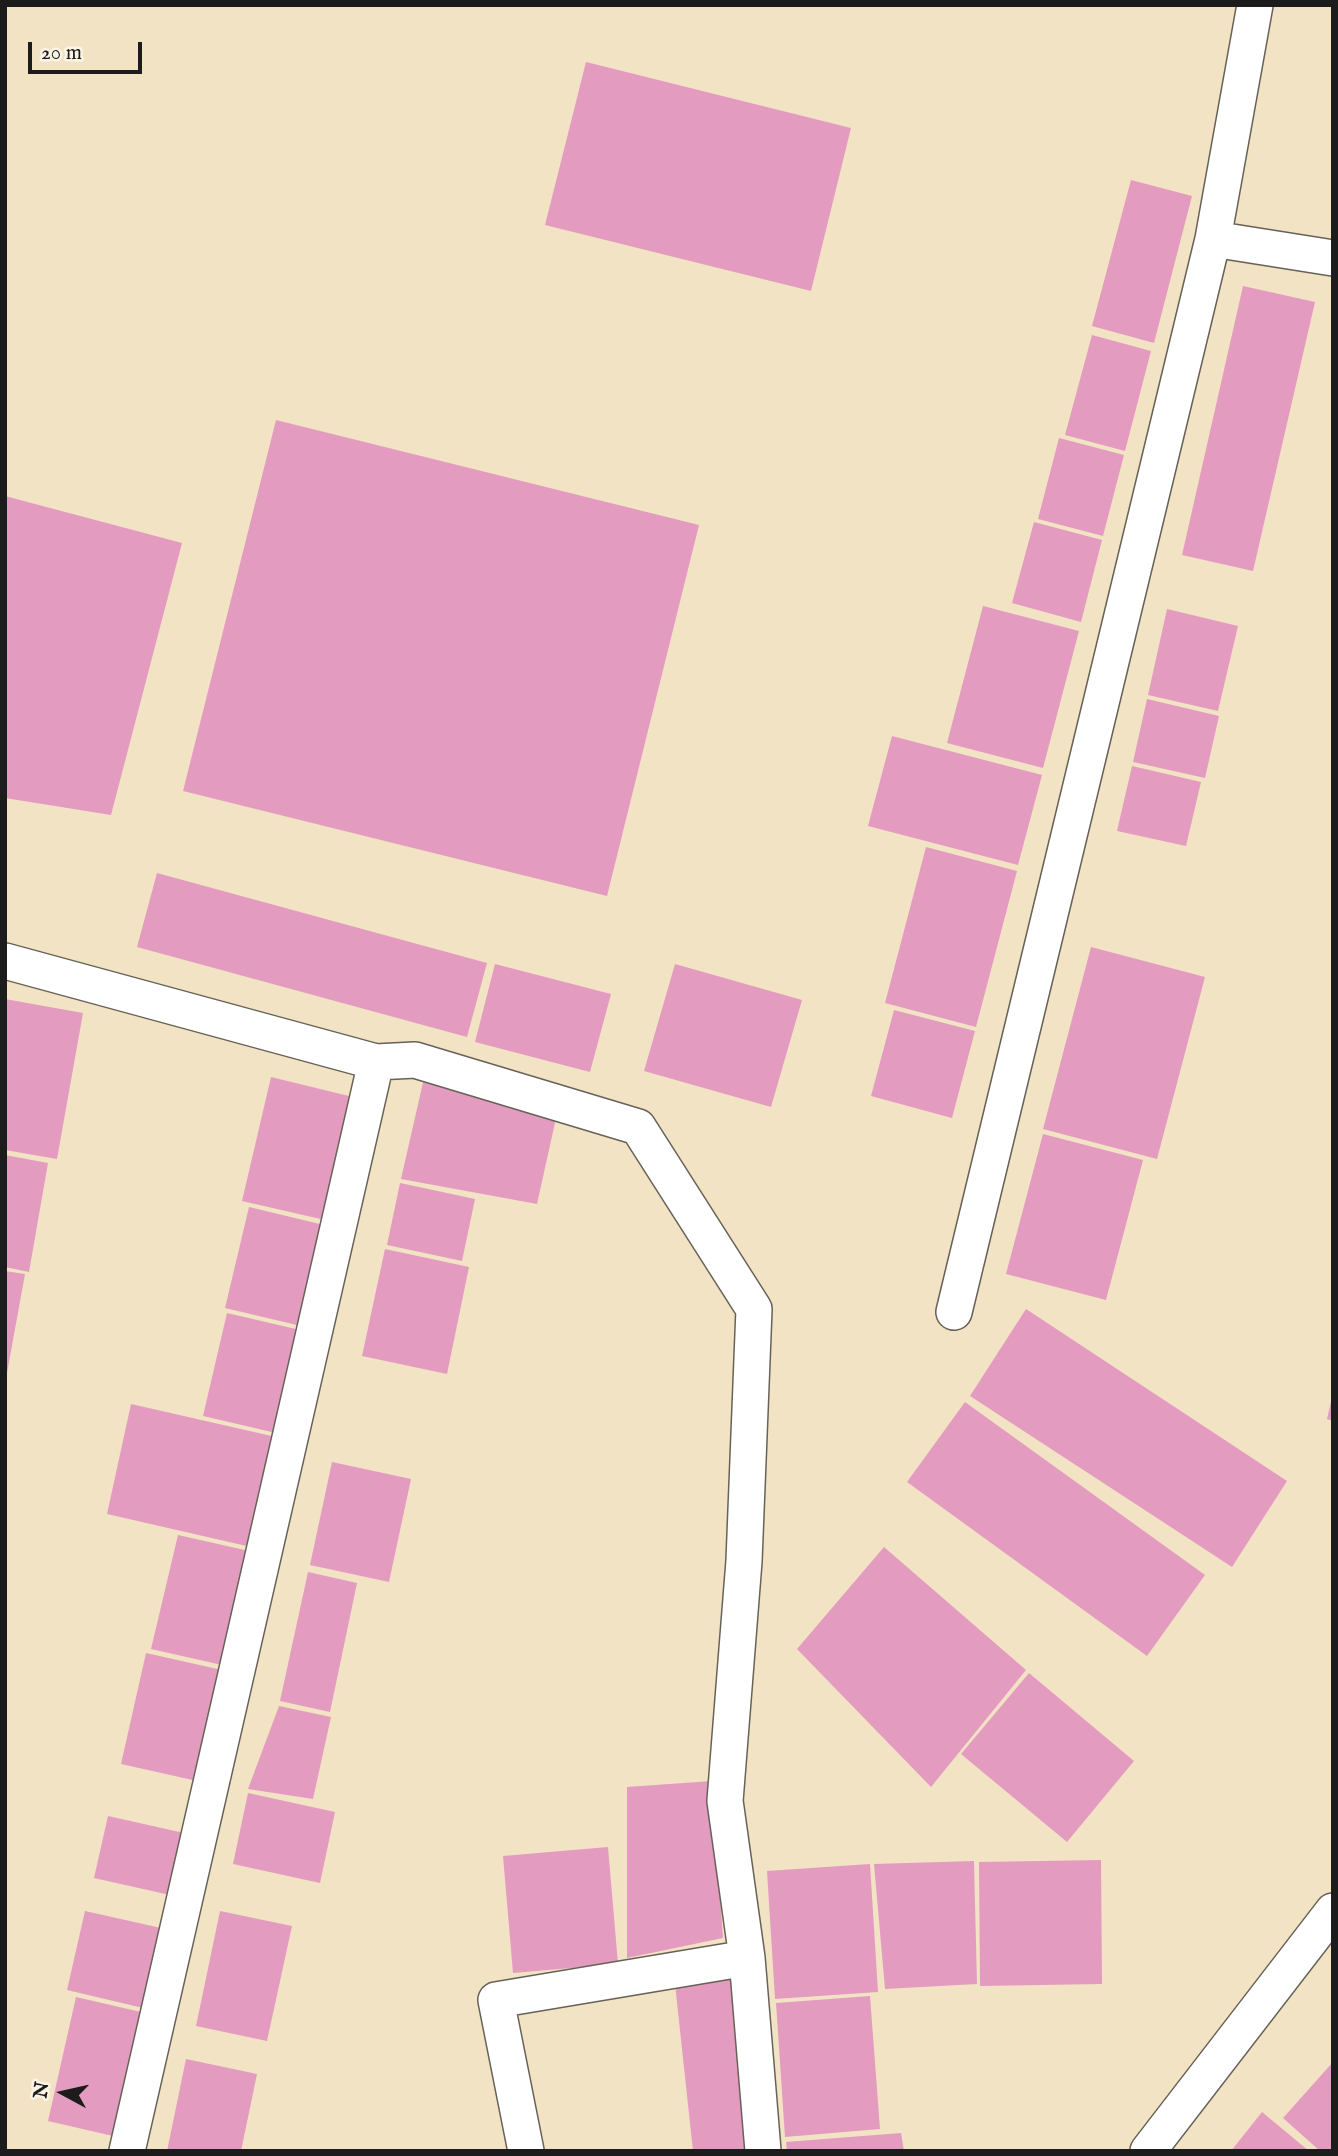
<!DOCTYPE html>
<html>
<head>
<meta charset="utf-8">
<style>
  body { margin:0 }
  #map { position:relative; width:1338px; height:2156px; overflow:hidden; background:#f2e3c5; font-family:"IM FELL English",serif }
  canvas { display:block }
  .frame { position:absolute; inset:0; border:7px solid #1c1c1c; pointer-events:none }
  .north { position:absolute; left:28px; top:2058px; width:70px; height:70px; -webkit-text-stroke:5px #fcf5e5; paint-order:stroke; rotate:278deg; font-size:19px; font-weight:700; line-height:28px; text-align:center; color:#1c1c1c }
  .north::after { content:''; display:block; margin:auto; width:24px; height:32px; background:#1c1c1c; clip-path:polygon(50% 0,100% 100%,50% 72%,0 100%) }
  .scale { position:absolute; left:28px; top:42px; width:114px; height:32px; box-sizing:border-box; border:4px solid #1c1c1c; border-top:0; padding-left:9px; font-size:21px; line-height:24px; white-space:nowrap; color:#1c1c1c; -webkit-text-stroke:5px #fcf5e5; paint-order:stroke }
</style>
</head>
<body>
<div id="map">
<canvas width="1338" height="2156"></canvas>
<div class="frame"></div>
<div class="north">N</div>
<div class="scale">20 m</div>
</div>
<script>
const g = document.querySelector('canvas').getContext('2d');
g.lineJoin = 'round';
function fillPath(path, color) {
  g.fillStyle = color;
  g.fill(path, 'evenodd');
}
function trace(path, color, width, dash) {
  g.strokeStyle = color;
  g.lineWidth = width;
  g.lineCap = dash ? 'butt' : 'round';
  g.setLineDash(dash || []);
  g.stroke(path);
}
const building = new Path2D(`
  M586,62L851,128L811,291L545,225Z
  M1131,180L1192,196L1154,343L1092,326Z
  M1243,286L1315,302L1253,571L1182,555Z
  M1092,335L1151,351L1125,451L1065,435Z
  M276,420L699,525L607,896L183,791Z
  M1059,438L1124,455L1103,536L1038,519Z
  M5,496L182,543L111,815L5,798Z
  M1034,522L1102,540L1081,622L1012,603Z
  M983,606L1079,631L1043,768L947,743Z
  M1167,609L1238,626L1218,711L1148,695Z
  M1147,699L1219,716L1205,778L1133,762Z
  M892,736L1042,775L1018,865L868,826Z
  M1132,766L1201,782L1186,846L1117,831Z
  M926,847L1017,871L976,1027L885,1003Z
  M157,873L487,963L467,1037L137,947Z
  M1091,947L1205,977L1157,1159L1043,1129Z
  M495,964L611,994L590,1072L475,1042Z
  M675,964L802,1000L771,1107L644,1071Z
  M5,999L83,1013L57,1159L5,1150Z
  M894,1010L975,1031L952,1118L871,1096Z
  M271,1077L353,1097L325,1220L242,1201Z
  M424,1078L558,1109L537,1204L401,1179Z
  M1043,1134L1143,1160L1106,1300L1006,1274Z
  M5,1155L48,1163L29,1272L5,1267Z
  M400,1183L475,1199L462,1261L387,1245Z
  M249,1207L324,1225L301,1326L225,1308Z
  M385,1249L469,1267L447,1374L362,1356Z
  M5,1271L25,1274L7,1373H5Z
  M1026,1309L1287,1481L1232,1567L970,1396Z
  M227,1313L300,1330L276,1433L203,1416Z
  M1332,1397H1333V1421L1327,1419Z
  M965,1402L1205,1575L1147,1656L907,1482Z
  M131,1404L276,1437L251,1547L107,1514Z
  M332,1462L411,1479L389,1582L310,1565Z
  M178,1535L249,1551L222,1665L151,1649Z
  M884,1547L1026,1670L931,1787L797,1649Z
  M308,1572L357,1583L330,1712L280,1701Z
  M146,1653L222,1670L197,1781L121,1764Z
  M1029,1673L1134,1761L1067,1842L961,1754Z
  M279,1706L331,1717L313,1799L248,1789Z
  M712,1781L723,1938L627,1958V1787Z
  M248,1793L335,1812L320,1883L233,1864Z
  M108,1816L184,1833L170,1895L94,1878Z
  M608,1847L618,1964L513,1973L503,1856Z
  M1101,1860L1102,1984L980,1986L979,1862Z
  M974,1861L977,1984L885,1989L874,1864Z
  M870,1864L878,1992L775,1999L767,1871Z
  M85,1911L161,1928L143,2008L67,1990Z
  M220,1911L292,1926L267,2041L196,2026Z
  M732,1978L750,2149L693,2151L675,1984Z
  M870,1996L880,2129L785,2137L776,2003Z
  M76,1997L141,2012L113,2136L48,2121Z
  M186,2059L257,2074L241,2151H167Z
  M1333,2062V2151H1320L1283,2118Z
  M1262,2112L1309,2151H1231Z
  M901,2133L904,2151H787L786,2142Z`);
const street = new Path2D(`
  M1213,239L1333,258
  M5,961L376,1062L415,1060L638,1127L754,1309L744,1561L725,1801L747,1958L763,2151
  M954,1312L1213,239L1255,5
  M127,2151L376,1062
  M526,2151L496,2000L747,1958
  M1148,2151L1333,1911`);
fillPath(building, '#e49bc0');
trace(street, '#676257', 38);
trace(street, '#fff', 35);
</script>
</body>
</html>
